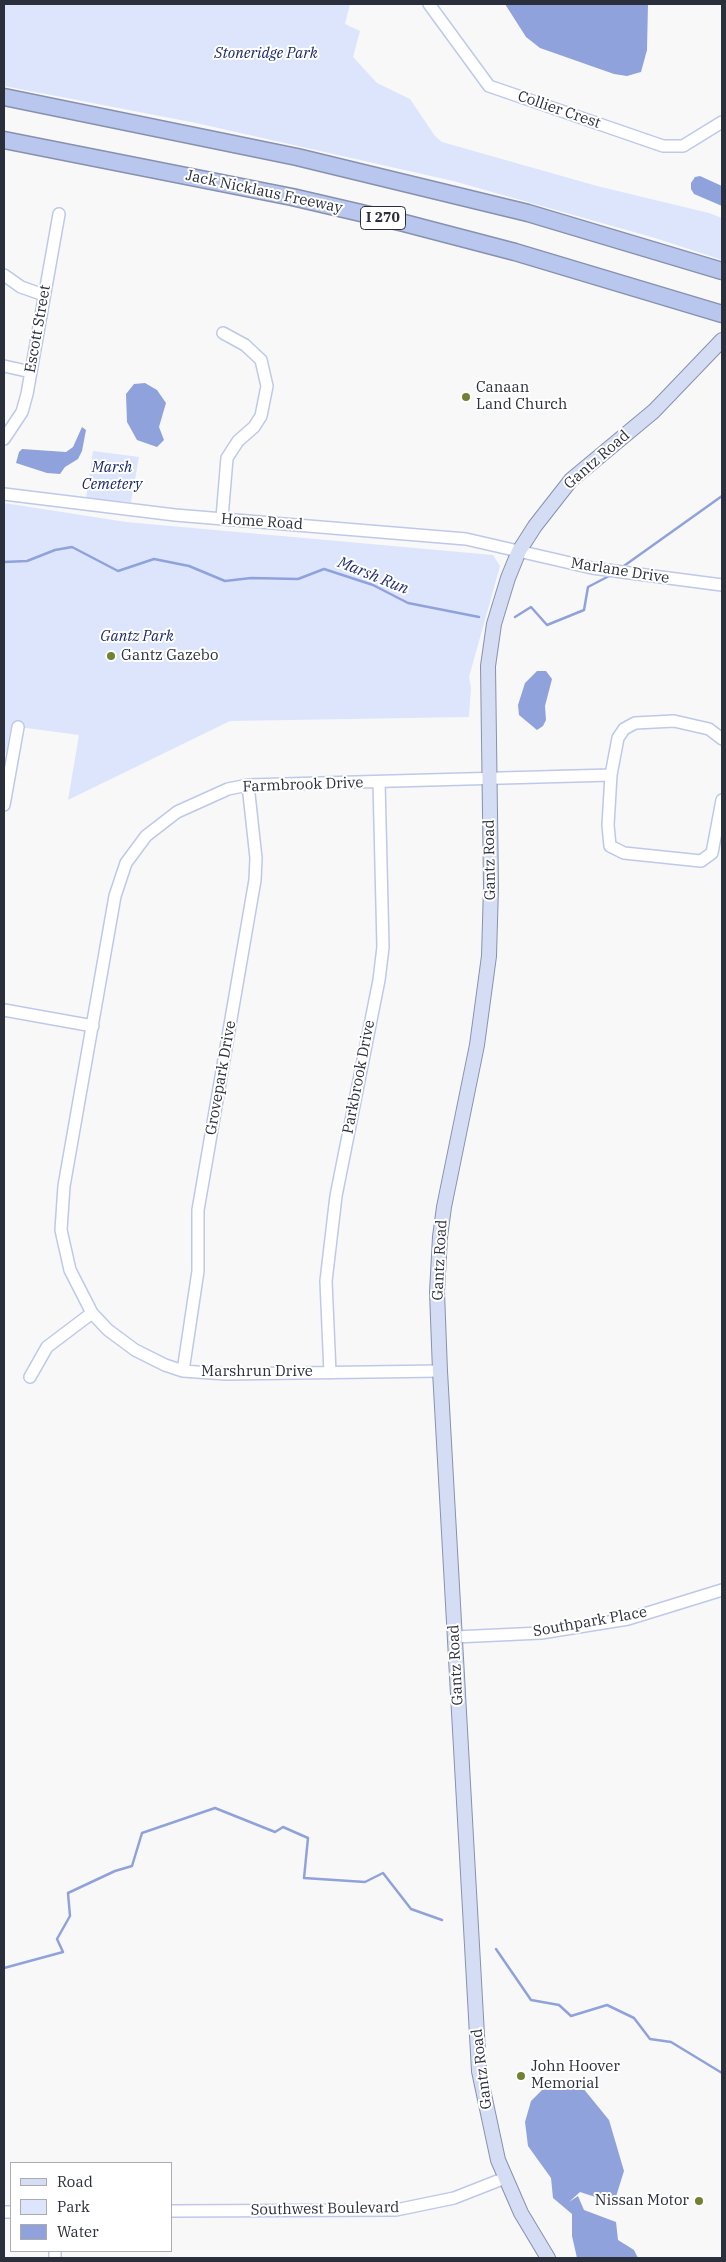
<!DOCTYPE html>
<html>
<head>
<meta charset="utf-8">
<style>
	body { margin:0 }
	#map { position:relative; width:726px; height:2262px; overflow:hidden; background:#f8f8f8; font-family:"IBM Plex Serif",serif }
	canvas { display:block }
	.frame { position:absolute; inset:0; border:5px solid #2b2f3c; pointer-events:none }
	.legend { position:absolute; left:10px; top:2162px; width:162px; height:90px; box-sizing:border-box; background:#fff; border:1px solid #aaacb1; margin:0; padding:6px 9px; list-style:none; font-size:15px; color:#2b2f3c }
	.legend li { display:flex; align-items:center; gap:10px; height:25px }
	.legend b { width:25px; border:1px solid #aaacb1 }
</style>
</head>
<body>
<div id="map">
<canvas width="726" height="2262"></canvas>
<div class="frame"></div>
<ul class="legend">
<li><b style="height:6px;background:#d5ddf4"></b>Road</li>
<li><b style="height:14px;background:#dde5fc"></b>Park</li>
<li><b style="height:14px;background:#90a2db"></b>Water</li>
</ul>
</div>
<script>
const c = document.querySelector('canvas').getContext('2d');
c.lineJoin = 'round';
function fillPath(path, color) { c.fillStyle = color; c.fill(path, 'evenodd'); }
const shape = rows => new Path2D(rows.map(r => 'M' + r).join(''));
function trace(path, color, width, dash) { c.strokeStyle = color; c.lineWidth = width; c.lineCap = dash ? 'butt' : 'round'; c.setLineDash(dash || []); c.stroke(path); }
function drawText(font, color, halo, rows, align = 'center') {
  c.font = font + ' "IBM Plex Serif",serif'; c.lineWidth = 4; c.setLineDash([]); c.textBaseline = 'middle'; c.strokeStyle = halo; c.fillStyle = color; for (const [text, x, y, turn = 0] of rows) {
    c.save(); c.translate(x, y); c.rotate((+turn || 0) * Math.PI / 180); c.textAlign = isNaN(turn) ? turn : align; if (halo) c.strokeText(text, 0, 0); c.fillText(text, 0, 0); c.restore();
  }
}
fillPath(shape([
	[4,4,350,4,345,24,360,31,353,57,377,83,410,99,435,136,442,142,597,186,709,213,722,218,722,260,655,238,453,181,196,123,4,86],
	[93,451,139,457,131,502,86,498],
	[4,503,126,522,493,555,500,566,469,677,471,688,469,717,230,721,68,800,79,735,11,726,6,753,4,752]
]), '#dde5fc');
fillPath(shape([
	[505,4,648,4,647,50,641,72,627,76,614,74,540,48,526,37],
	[700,176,722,186,722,206,694,194,691,189,691,183,695,177],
	[145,383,157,390,166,403,159,427,164,440,157,447,137,440,127,422,126,394,134,384],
	[82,427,86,430,82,451,78,459,65,467,60,474,47,473,16,463,19,452,22,449,66,452,73,447],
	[537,671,546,671,552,679,545,706,546,720,543,726,537,730,519,715,518,705,525,683],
	[578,2082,609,2120,624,2171,614,2203,580,2192,569,2202,578,2196,584,2210,616,2222,618,2240,634,2250,638,2258,577,2258,572,2236,572,2214,553,2198,551,2178,528,2146,525,2122,531,2101,542,2090]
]), '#90a2db');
trace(shape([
	[4,562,27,561,55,550,72,547,118,571,154,559,189,566,225,581,251,578,298,579,324,569,373,585,408,603,479,617],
	[621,568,722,496],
	[515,617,531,607,547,625,584,610,588,587,611,575],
	[496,1949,531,2000,559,2005,571,2016,607,2005,634,2018,650,2039,671,2042,722,2073],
	[4,1968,63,1952,57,1939,70,1916,68,1893,115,1871,132,1866,142,1833,215,1808,275,1832,283,1827,308,1838,304,1878,365,1882,383,1873,411,1909,442,1920]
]), '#90a2db', 2.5);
const minor = shape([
	[429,4,489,86,663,146,683,146,722,122],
	[4,275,21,287,44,295],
	[4,366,31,372],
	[4,439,22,412,27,394,59,214],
	[4,494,175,515,466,539,592,568,722,585],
	[222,518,227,458,238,441,254,427,261,416,267,386,261,360,245,345,223,333],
	[722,739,709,729,674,721,635,723,624,729,618,738,611,775,608,825,610,846,624,853,701,861,712,853,722,800],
	[4,805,18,727],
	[4,1010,93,1026],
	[183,1371,198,1271,198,1210,255,880,256,858,248,785],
	[440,1371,226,1374,183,1371,165,1365,135,1350,108,1330,92,1313,70,1270,61,1230,64,1186,115,896,126,863,146,836,177,812,228,789,248,785,611,775],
	[330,1373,326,1281,336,1196,379,980,383,947,379,782],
	[30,1377,47,1347,92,1313],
	[455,1637,541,1633,628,1619,722,1590],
	[171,2211,396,2210,454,2198,505,2178],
	[4,2212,11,2212],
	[55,2251,55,2258]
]);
const major = shape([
	[548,2258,521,2213,498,2160,479,2071,440,1371,437,1292,440,1237,444,1207,477,1045,489,956,491,887,488,666,494,624,508,578,519,551,535,526,571,480,654,411,722,340]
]);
const highway = shape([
	[4,97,297,157,528,213,722,271],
	[4,140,292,197,404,223,515,252,722,314]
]);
trace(minor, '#bec9ea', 14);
trace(major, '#8791af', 16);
trace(highway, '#8791af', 19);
trace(minor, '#fff', 11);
trace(major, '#d5ddf4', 14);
trace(highway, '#b9c6ed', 16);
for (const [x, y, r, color] of [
	[466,397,5,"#718333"],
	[111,656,5,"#718333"],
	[521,2076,5,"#718333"],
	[699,2201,5,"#718333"]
]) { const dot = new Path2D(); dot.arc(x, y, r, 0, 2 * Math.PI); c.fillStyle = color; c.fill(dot); trace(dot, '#fff', 2); }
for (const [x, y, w] of [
	[383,218,45]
]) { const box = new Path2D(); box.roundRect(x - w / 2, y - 11.5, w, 23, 4); c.fillStyle = '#fff'; c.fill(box); trace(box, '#2b2f3c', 1); }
drawText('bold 14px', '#2b2f3c', null, [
	["I 270",383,218]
]);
drawText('italic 15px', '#1b2769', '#fff', [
	["Stoneridge Park",266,54],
	["Marsh",112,468],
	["Cemetery",112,485],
	["Gantz Park",137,637]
]);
drawText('15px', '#2b2f3c', '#fff', [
	["Collier Crest",559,110,19],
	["Jack Nicklaus Freeway",264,192,12],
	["Escott Street",38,329,-80],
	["Gantz Road",597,460,-41],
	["Home Road",262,522,4],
	["Marlane Drive",620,571,9],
	["Farmbrook Drive",303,785,-2],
	["Gantz Road",490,860,-91],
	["Parkbrook Drive",359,1077,-79],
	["Grovepark Drive",221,1078,-80],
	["Gantz Road",440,1260,-87],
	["Marshrun Drive",257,1372],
	["Southpark Place",590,1622,-10],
	["Gantz Road",456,1665,-93],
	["Gantz Road",482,2069,-97],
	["Southwest Boulevard",325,2209,-1]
]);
drawText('15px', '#2b2f3c', '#fff', [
	["Canaan",476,388],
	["Land Church",476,405],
	["Gantz Gazebo",121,656],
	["John Hoover",531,2067],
	["Memorial",531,2084],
	["Nissan Motor",689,2201,"right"]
], 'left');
drawText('italic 16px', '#222e71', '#fff', [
	["Marsh Run",373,576,22]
]);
</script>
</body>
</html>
